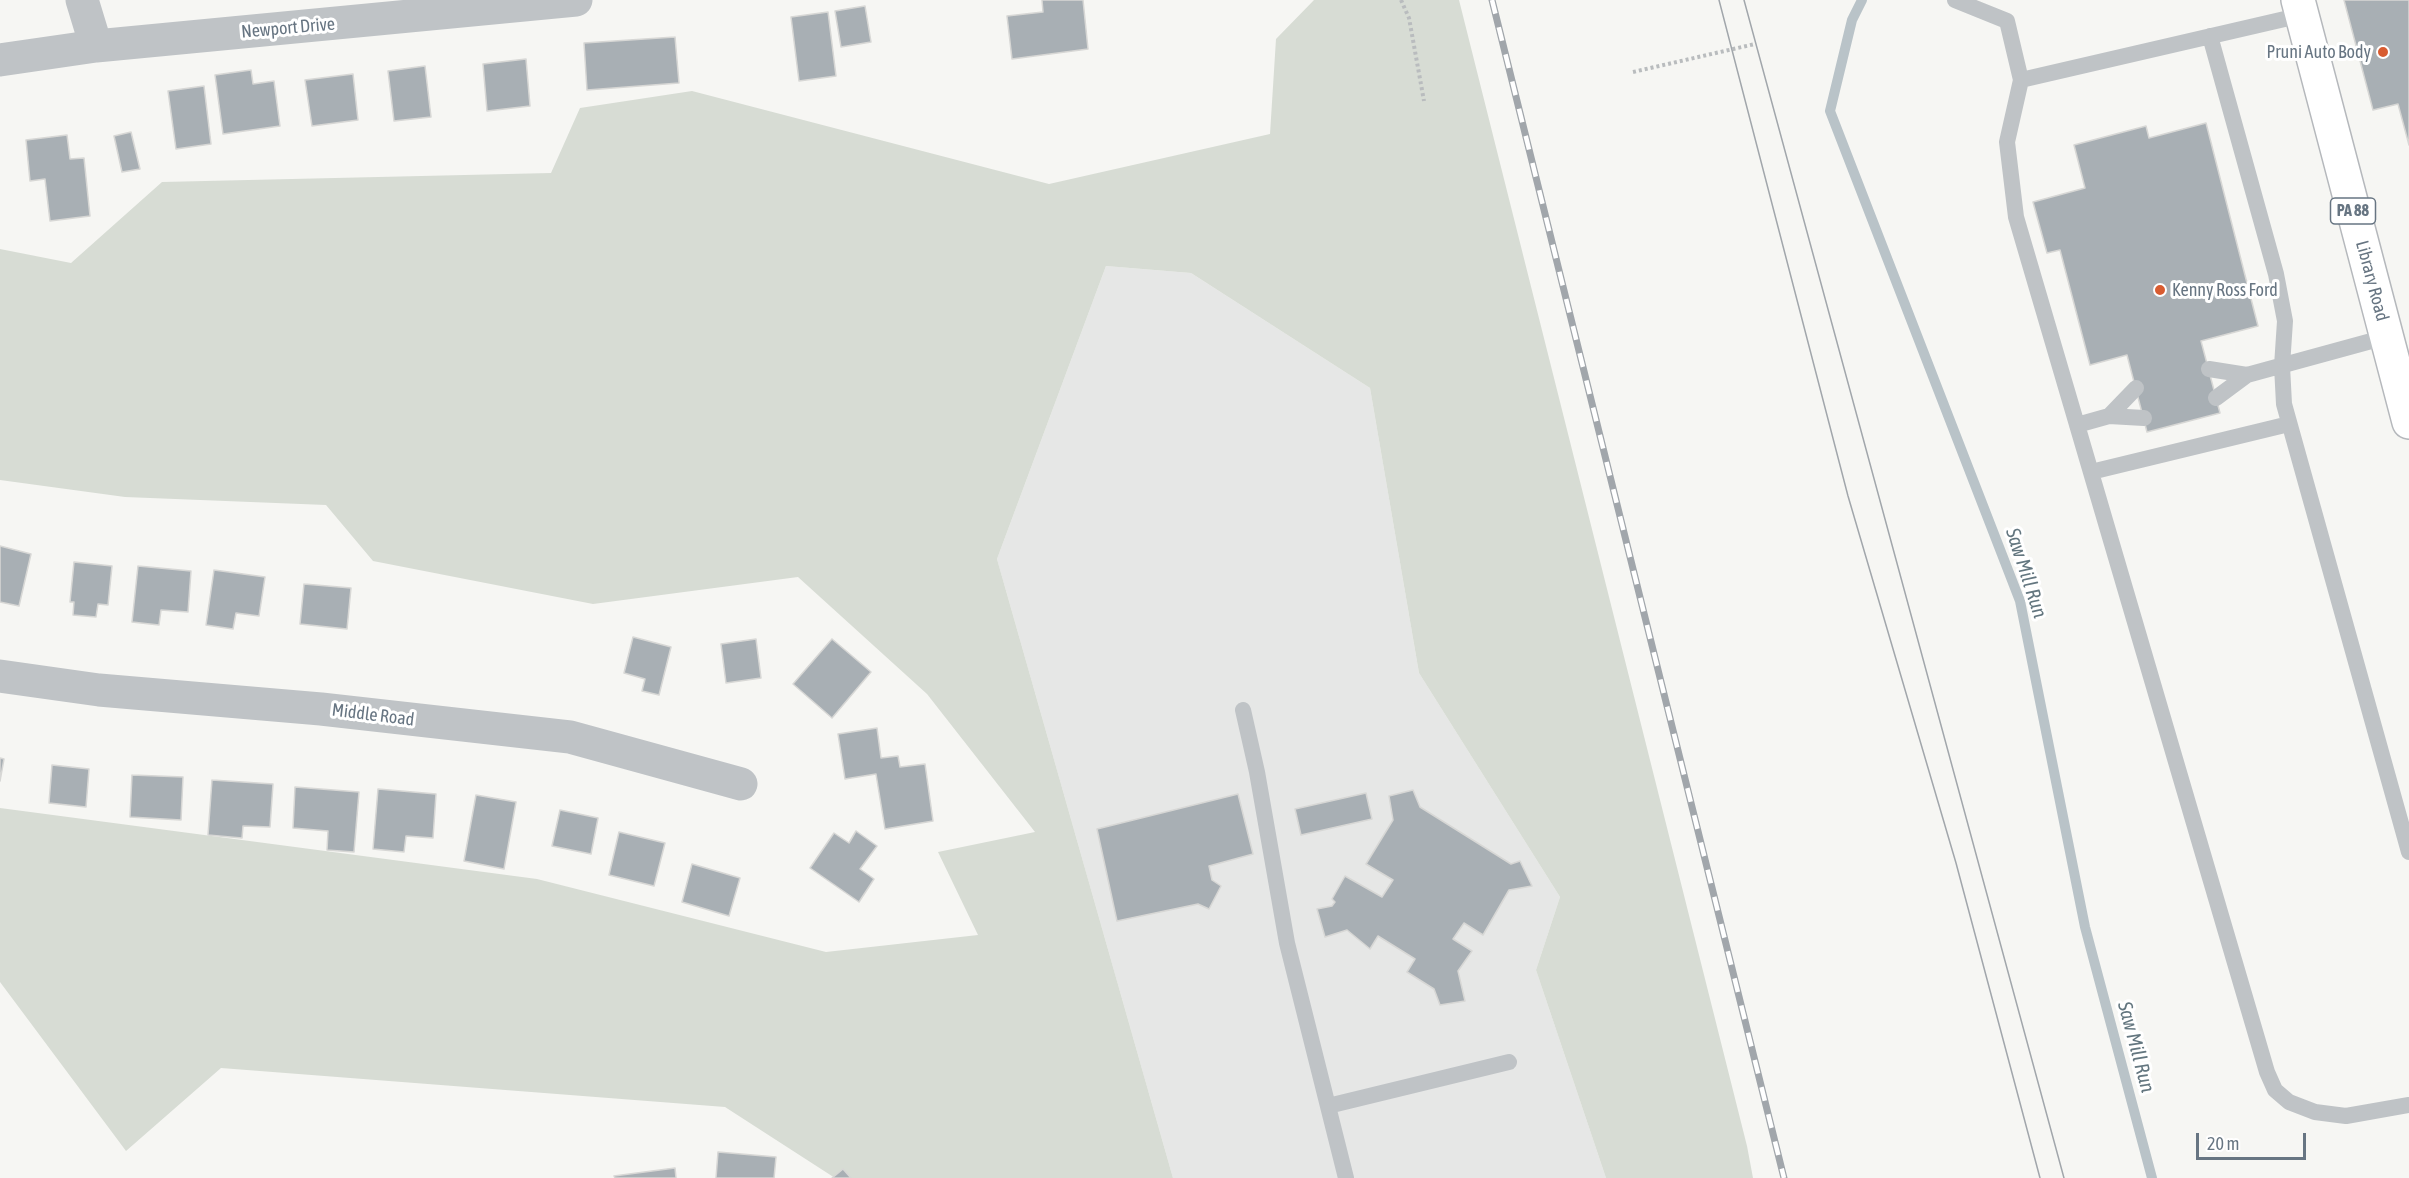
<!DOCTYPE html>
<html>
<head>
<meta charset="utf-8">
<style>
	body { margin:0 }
	#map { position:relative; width:2409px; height:1178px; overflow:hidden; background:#f6f6f3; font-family:"Asap Condensed",sans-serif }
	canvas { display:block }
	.scale { position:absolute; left:2196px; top:1133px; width:110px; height:27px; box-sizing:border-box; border:3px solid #677582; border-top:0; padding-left:8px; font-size:18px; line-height:21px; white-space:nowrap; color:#677582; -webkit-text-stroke:4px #fff; paint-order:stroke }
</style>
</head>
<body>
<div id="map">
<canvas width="2409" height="1178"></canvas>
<div class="scale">20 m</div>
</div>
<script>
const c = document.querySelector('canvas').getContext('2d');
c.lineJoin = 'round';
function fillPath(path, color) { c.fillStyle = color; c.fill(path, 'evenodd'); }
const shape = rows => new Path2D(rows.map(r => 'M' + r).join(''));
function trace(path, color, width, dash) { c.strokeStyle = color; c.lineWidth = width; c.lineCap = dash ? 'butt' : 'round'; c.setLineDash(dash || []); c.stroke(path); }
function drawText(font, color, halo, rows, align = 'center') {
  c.font = font + ' "Asap Condensed",sans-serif'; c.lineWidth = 6; c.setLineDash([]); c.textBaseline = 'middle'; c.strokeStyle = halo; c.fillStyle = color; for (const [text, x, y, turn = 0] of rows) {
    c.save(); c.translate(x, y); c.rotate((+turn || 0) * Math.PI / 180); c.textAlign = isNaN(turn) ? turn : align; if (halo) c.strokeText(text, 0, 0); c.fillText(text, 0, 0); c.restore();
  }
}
fillPath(shape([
	[1106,266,1191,273,1370,388,1419,673,1560,897,1536,970,1606,1178,1173,1178,997,559]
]), '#e6e7e6');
fillPath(shape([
	[1314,0,1459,0,1747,1146,1753,1178,1606,1178,1536,970,1560,897,1419,673,1370,388,1191,273,1106,266,997,559,1173,1178,835,1178,725,1107,221,1068,126,1151,0,982,0,808,537,879,826,952,978,935,938,852,1035,832,927,694,798,577,593,604,373,561,326,505,125,497,0,480,0,249,71,263,162,182,551,173,580,108,692,91,1049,184,1270,134,1276,39]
]), '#d7dcd4');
trace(shape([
	[1862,0,1852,20,1830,111,2020,601,2085,927,2152,1178]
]), '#b9c3c8', 10);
const building = shape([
	[1042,0,1083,0,1088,49,1012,59,1007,16,1043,12,1042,0],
	[2344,0,2409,0,2409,145,2398,104,2373,110,2344,0],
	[865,6,871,42,841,47,835,11,865,6],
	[828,12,836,76,799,81,791,17,828,12],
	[675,37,679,83,587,90,584,43,675,37],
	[526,59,530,106,487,111,483,64,526,59],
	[425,66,431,117,394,121,388,71,425,66],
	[251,70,253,84,274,81,280,126,223,134,215,75,251,70],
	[353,74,358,120,312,126,305,80,353,74],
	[204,86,211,144,176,149,168,91,204,86],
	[2206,123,2258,326,2201,341,2220,413,2147,432,2127,355,2090,365,2060,250,2047,253,2033,202,2085,188,2074,145,2146,126,2149,138,2206,123],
	[131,132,140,169,122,172,114,136,131,132],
	[67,135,70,159,84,158,90,216,50,221,45,179,30,181,26,140,67,135],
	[0,546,31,554,19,606,0,602,0,546],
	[74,562,112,566,108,605,98,604,96,617,73,615,74,602,70,602,74,562],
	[138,566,191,571,188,612,161,610,159,625,132,622,138,566],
	[214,570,265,577,259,616,236,613,233,629,206,625,214,570],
	[304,584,351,588,347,629,300,624,304,584],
	[633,637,671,647,659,695,642,691,645,679,624,673,633,637],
	[756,639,761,678,726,683,721,644,756,639],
	[832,639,871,672,832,718,793,684,832,639],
	[877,728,881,758,898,756,900,767,925,764,933,821,885,829,876,774,845,779,838,734,877,728],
	[0,758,4,759,0,781,0,758],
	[52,765,89,769,86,807,49,803,52,765],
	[132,775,183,777,181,820,130,817,132,775],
	[212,780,273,784,270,827,243,826,242,838,208,835,212,780],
	[295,787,359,792,354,852,327,850,328,831,293,828,295,787],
	[378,789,436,794,433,838,406,836,404,852,373,849,378,789],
	[1413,790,1420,807,1511,864,1520,861,1532,886,1509,890,1483,935,1464,923,1453,939,1472,951,1458,971,1465,1001,1440,1005,1434,989,1407,972,1415,959,1378,936,1370,949,1347,930,1325,937,1317,909,1332,906,1335,902,1332,899,1345,876,1382,897,1393,880,1366,864,1393,820,1389,796,1413,790],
	[1366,793,1372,819,1301,835,1295,809,1366,793],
	[1238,794,1253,854,1209,866,1212,880,1221,886,1209,909,1198,904,1117,921,1097,829,1238,794],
	[476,795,516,802,504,869,464,861,476,795],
	[560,810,598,818,591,854,552,846,560,810],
	[856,831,877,846,860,869,874,879,859,902,810,868,834,833,849,843,856,831],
	[619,832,665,843,654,886,609,875,619,832],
	[692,864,740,878,729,916,682,902,692,864],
	[718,1152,776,1157,774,1178,716,1178,718,1152],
	[675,1168,676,1178,615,1178,614,1176,675,1168],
	[843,1169,851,1178,832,1178,843,1169]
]);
fillPath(building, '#a8afb4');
trace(building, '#d7d7d5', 1.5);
const primary = shape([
	[2298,0,2409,422]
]);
trace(primary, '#b5b8bc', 36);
trace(shape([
	[1401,0,1409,18,1424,101],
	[1633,72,1755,44]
]), '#b9bcbe', 4, [3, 3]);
trace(shape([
	[1955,0,2007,21,2021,80,2302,15],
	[2210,36,2276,274,2285,321,2282,366,2284,404,2409,852],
	[2021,80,2007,142,2016,217,2267,1072,2275,1090,2289,1102,2315,1112,2346,1116,2409,1105],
	[2209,369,2247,375,2216,398],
	[2247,375,2386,337],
	[2136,388,2109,416,2144,418],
	[2077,425,2109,416],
	[2091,472,2289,424],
	[1243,710,1257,772,1287,943,1346,1178],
	[1328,1106,1509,1062]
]), '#bfc3c6', 16);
trace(shape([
	[82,0,96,46],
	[0,60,96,46,576,0],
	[0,676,99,690,321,709,570,737,741,784]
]), '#bfc3c6', 33);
trace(primary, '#fff', 33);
trace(shape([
	[1719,0,1848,496,1956,863,2040,1178],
	[1744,0,2064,1178]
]), '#a1a6ab', 1.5);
const rail = shape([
	[1492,0,1784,1178]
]);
trace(rail, '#a1a6ab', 7);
trace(rail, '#fff', 4.5, [14]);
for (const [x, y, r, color] of [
	[2383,52,6,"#d85c31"],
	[2160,290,6,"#d85c31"]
]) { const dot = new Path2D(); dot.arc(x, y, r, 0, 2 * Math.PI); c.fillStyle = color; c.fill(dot); trace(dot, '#fff', 2); }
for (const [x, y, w] of [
	[2353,211,45]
]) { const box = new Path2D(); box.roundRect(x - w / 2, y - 13, w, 26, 4.5); c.fillStyle = '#fff'; c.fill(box); trace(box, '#677582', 1.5); }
drawText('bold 16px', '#677582', null, [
	["PA 88",2353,211]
]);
drawText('18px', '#677582', '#fff', [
	["Newport Drive",288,28,-5],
	["Library Road",2372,281,75],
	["Middle Road",373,715,7]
]);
drawText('18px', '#677582', '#fff', [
	["Pruni Auto Body",2371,52],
	["Kenny Ross Ford",2172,290,"left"]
], 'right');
drawText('italic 20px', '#63767f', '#fff', [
	["Saw Mill Run",2026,573,72],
	["Saw Mill Run",2136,1047,75]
]);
</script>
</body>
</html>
